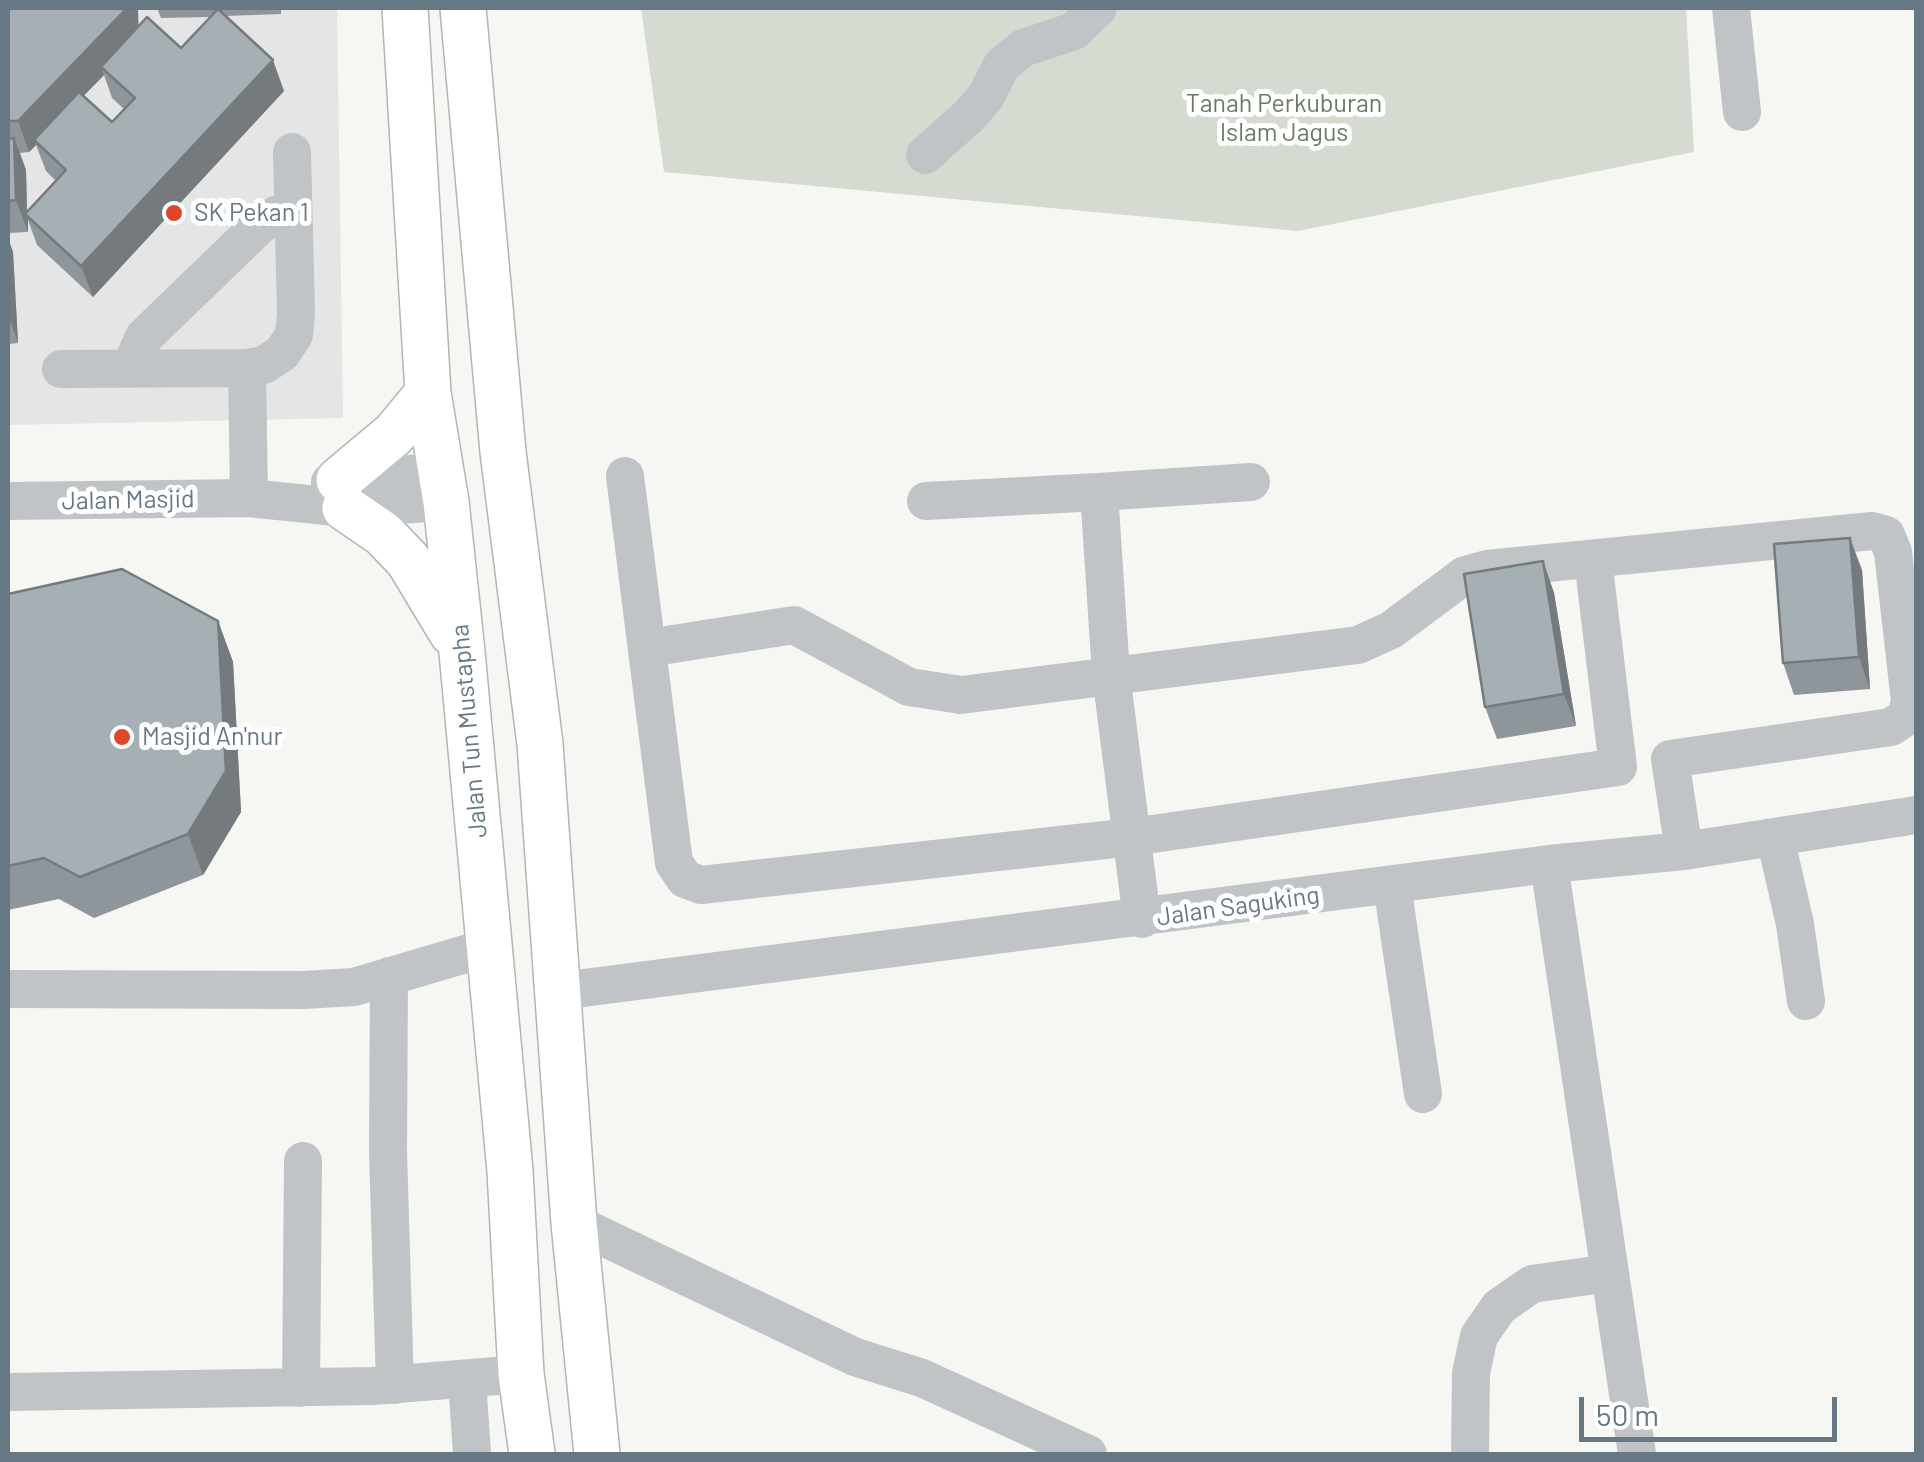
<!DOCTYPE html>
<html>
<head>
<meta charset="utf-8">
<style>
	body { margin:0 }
	#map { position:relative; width:1924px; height:1462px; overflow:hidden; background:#f6f6f3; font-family:Barlow,sans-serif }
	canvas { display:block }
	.frame { position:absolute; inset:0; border:10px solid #667883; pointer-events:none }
	.scale { position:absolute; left:1579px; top:1397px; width:258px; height:45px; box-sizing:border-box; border:5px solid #667883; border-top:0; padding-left:12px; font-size:30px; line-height:35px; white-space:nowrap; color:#667883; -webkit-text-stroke:8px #fff; paint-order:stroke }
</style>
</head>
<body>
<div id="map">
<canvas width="1924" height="1462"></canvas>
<div class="frame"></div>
<div class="scale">50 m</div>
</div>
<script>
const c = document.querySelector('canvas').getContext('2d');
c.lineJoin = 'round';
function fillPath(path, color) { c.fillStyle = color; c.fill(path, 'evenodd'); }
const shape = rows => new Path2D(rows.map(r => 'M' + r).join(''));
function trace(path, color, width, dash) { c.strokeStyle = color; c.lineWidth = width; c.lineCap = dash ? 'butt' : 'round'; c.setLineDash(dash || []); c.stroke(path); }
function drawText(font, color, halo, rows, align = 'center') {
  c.font = font + ' Barlow,sans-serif'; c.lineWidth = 10; c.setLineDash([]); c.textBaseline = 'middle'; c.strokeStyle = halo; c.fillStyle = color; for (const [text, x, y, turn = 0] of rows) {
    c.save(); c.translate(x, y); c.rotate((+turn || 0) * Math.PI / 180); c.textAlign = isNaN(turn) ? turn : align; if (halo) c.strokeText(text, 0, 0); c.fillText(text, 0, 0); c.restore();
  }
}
fillPath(shape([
	[8,8,337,8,343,418,8,425]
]), '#e4e5e4');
fillPath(shape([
	[641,8,1686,8,1694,152,1298,231,664,172]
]), '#d6dbd2');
const major = shape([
	[405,8,428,393,446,502,462,652,510,1171,521,1374,532,1454],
	[463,8,503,452,540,744,574,1223,597,1454],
	[339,480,394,434,428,393],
	[345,508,383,534,408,560,452,633]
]);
trace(major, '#b1b6ba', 48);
trace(shape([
	[1731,8,1742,112],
	[925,155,970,115,986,96,1002,65,1023,48,1074,31,1098,8],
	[130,368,144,337,260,225,276,215,293,211],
	[247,368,249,498],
	[61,369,247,368,264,365,282,353,294,335,296,313,292,152],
	[625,476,674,863,685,879,701,885,1132,837,1618,767,1593,560],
	[330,482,441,471],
	[8,501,249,498,345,508,446,502],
	[926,501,1099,492],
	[648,648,794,625,909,687,961,695,1358,645,1391,630,1465,575,1487,569,1872,531,1886,535,1893,552,1910,701,1906,717,1891,727,1670,759,1684,851],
	[1775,837,1795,924,1806,1001],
	[1549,864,1637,1454],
	[1392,885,1423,1094],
	[1142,919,1111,674,1099,492,1251,482],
	[389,976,388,1151,395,1385],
	[8,989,304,990,354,987,489,947],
	[560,991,1549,864,1684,851,1916,815],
	[574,1223,855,1357,922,1378,1088,1454],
	[467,1379,472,1454],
	[301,1388,303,1161],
	[8,1392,373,1386,521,1374],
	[1470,1454,1471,1373,1479,1336,1499,1307,1532,1284,1609,1273]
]), '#c0c4c7', 38);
trace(major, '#fff', 45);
fillPath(shape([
	[8,8,138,8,138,26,181,48,210,17,161,18,157,8,281,8,281,14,226,16,284,91,93,297,37,245,28,220,28,232,8,233],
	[104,75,112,98,124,109,112,122,83,96],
	[36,145,46,171,56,181,27,211,26,170,20,153,29,152],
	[8,238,13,252,18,343,8,344],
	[1543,561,1554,593,1576,726,1497,739,1485,707],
	[1862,570,1870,689,1794,695,1783,663],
	[8,594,218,621,233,662,241,812,203,875,94,918,59,899,8,910]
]), '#8f969b');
fillPath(shape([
	[127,8,138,8,139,39,101,67,104,75,38,143,34,140,36,145,29,152,18,121],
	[273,60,284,91,93,297,81,266],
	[14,138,26,170,27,216,25,214,28,220,28,232,16,200],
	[8,238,13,252,18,343,8,314],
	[1850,538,1862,570,1870,689,1859,657],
	[1543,561,1554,593,1576,726,1564,694],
	[218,621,233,662,241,812,203,875,188,834]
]), '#747a7e');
const building = shape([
	[8,8,127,8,18,121,8,121,8,8],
	[218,9,273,60,81,266,25,214,66,170,34,140,79,92,112,122,135,98,101,67,147,17,181,48,218,9],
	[14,138,16,200,8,201,8,139,14,138],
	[1850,538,1859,657,1783,663,1774,544,1850,538],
	[1543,561,1564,694,1485,707,1464,574,1543,561],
	[122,569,218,621,226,771,188,834,80,877,44,858,8,866,8,594,122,569]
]);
fillPath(building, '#a6afb4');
trace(building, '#747a7e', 2.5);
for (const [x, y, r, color] of [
	[174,213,10,"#de472b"],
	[122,737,10,"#de472b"]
]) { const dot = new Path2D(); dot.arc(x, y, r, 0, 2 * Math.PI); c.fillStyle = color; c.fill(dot); trace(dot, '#fff', 4); }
drawText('25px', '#6b7a65', '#fff', [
	["Tanah Perkuburan",1284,104],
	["Islam Jagus",1284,133]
]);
drawText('25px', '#667883', '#fff', [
	["SK Pekan 1",194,213],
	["Masjid An'nur",142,737]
], 'left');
drawText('25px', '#667883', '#fff', [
	["Jalan Masjid",128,500,-1],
	["Jalan Tun Mustapha",469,731,-95],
	["Jalan Saguking",1238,906,-8]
]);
</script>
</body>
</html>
